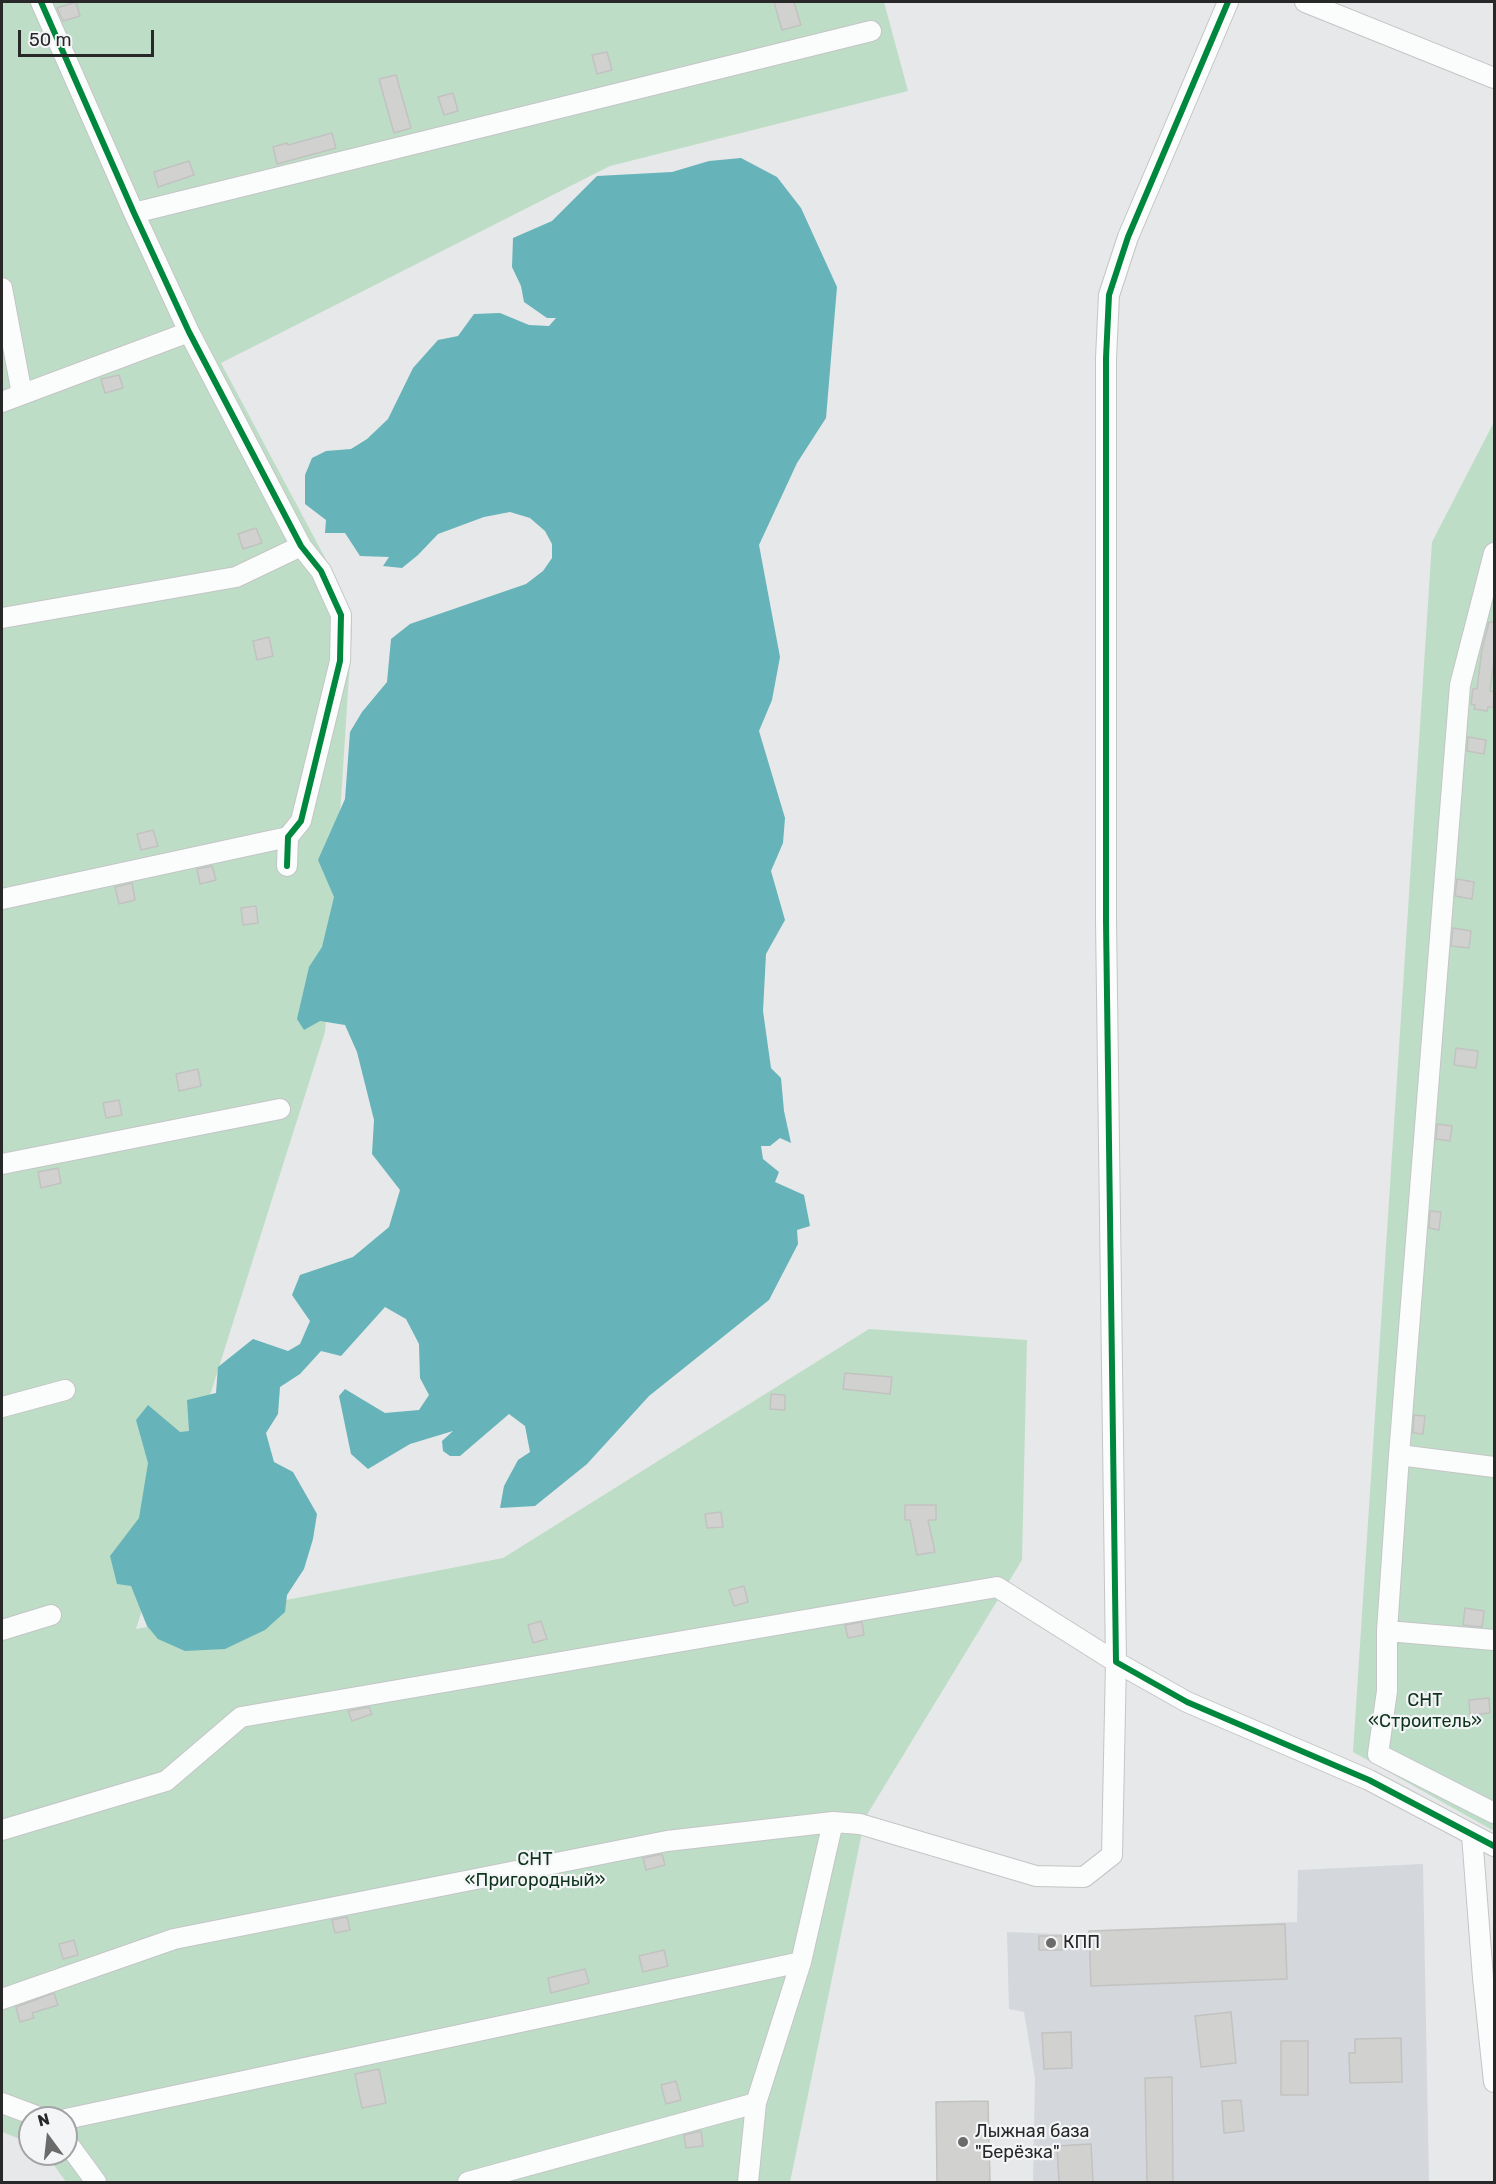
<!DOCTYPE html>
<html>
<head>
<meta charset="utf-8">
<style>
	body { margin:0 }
	#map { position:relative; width:1496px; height:2184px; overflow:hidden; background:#e7e8e9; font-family:Rubik,sans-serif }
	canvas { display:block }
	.frame { position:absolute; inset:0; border:3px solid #282829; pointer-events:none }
	.north { position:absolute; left:18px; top:2106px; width:60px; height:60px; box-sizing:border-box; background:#f4f5f7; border:2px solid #a2a3a5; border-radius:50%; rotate:345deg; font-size:16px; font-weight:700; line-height:24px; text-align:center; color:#282829 }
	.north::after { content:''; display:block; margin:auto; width:21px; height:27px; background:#6b6b6c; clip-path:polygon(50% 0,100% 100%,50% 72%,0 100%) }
	.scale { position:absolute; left:18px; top:30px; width:136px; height:27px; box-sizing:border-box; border:3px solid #282829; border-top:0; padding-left:8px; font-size:18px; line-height:21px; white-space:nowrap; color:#282829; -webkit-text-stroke:4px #f4f5f7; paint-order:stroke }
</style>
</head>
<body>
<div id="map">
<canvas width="1496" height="2184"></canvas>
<div class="frame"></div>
<div class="north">N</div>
<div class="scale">50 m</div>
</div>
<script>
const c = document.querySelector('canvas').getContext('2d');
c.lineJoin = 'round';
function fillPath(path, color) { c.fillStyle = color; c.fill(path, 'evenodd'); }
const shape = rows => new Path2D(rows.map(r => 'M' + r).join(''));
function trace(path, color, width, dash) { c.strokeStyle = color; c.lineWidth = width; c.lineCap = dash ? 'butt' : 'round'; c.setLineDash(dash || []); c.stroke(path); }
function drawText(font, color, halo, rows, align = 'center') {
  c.font = font + ' Rubik,sans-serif'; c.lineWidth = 4.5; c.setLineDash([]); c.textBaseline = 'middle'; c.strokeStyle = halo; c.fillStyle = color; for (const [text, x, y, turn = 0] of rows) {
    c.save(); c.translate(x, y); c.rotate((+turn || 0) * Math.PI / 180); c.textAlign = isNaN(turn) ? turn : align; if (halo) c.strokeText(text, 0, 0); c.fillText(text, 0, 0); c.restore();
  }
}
fillPath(shape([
	[1423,1864,1429,2182,1033,2182,1035,2078,1024,2012,1009,2009,1007,1932,1086,1935,1089,1931,1297,1922,1298,1870]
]), '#d4d7dc');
fillPath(shape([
	[2,2,884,2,908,91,610,166,221,363,331,569,352,628,342,784,325,1032,136,1629,503,1558,869,1329,1027,1340,1022,1560,865,1818,790,2182,66,2182,46,2154,66,2154,66,2118,30,2118,30,2143,2,2132],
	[1494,422,1494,1831,1353,1752,1432,542]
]), '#beddc7');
fillPath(shape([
	[741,158,777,177,801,208,837,287,826,418,797,463,759,545,780,657,772,700,759,731,785,818,783,843,771,871,785,920,766,954,763,1011,771,1068,781,1078,784,1111,791,1143,780,1138,770,1146,761,1146,763,1159,779,1172,775,1182,804,1195,810,1226,797,1230,798,1244,769,1300,649,1396,587,1464,535,1506,500,1508,504,1486,518,1460,530,1452,525,1426,509,1414,460,1456,450,1456,443,1451,442,1441,453,1431,410,1444,368,1469,351,1454,339,1396,345,1389,385,1413,419,1410,429,1395,420,1378,419,1344,406,1319,385,1307,341,1356,321,1351,300,1374,280,1387,278,1414,266,1433,274,1462,293,1472,317,1514,313,1539,304,1569,287,1595,285,1612,265,1630,225,1649,185,1651,158,1639,147,1626,131,1586,117,1584,110,1556,139,1518,148,1463,136,1420,148,1405,180,1432,189,1431,187,1400,216,1393,218,1367,253,1339,288,1351,300,1344,310,1321,292,1295,300,1275,353,1257,389,1227,400,1190,372,1154,374,1120,357,1052,345,1025,320,1021,304,1030,297,1019,309,967,322,947,334,897,318,860,345,799,350,732,362,712,387,682,391,639,410,624,526,584,543,571,552,558,552,544,545,531,530,518,510,512,484,517,438,534,418,555,402,568,383,566,389,557,360,556,345,533,325,533,326,520,305,504,305,475,312,458,326,451,351,449,367,439,388,419,413,368,438,340,458,336,474,314,500,313,529,325,549,326,556,318,547,318,524,302,521,286,512,267,513,238,552,221,597,176,672,172,709,161]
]), '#66b3b9');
const building = shape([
	[76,2,80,16,63,21,57,8,76,2],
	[774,2,794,2,801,25,782,30,774,2],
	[607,52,612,70,597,74,592,55,607,52],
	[396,75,411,128,394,133,379,79,396,75],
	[453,93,458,111,444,115,438,97,453,93],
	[332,133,336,148,277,164,273,147,287,143,288,145,332,133],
	[189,161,194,175,158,187,154,172,189,161],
	[119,375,123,388,105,393,101,379,119,375],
	[256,528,262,543,243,549,238,534,256,528],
	[1489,622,1494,622,1494,659,1490,691,1494,692,1494,696,1493,707,1488,707,1487,711,1474,709,1475,705,1471,704,1473,689,1477,689,1482,649,1489,622],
	[269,637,273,656,257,660,253,641,269,637],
	[1468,737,1486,740,1484,754,1467,751,1468,737],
	[153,830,158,846,141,850,137,834,153,830],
	[212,866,216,880,200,884,197,869,212,866],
	[1457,879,1474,882,1472,899,1455,896,1457,879],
	[132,883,135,900,119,904,115,887,132,883],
	[256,906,258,923,243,925,241,908,256,906],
	[1453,928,1471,931,1469,948,1451,946,1453,928],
	[1456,1048,1478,1051,1476,1068,1454,1065,1456,1048],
	[198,1069,201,1086,179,1091,176,1074,198,1069],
	[119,1100,122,1115,106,1118,103,1103,119,1100],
	[1437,1124,1452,1126,1450,1141,1436,1139,1437,1124],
	[58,1168,61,1183,41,1188,38,1172,58,1168],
	[1430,1211,1441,1212,1439,1230,1429,1228,1430,1211],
	[845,1373,892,1377,890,1394,843,1389,845,1373],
	[771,1394,785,1395,785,1410,770,1409,771,1394],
	[1414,1415,1425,1416,1423,1434,1413,1433,1414,1415],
	[905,1505,936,1505,936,1520,928,1520,935,1552,917,1555,910,1520,905,1520,905,1505],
	[721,1512,723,1527,707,1528,705,1514,721,1512],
	[744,1586,748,1602,734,1606,729,1590,744,1586],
	[1465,1608,1484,1611,1482,1627,1463,1625,1465,1608],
	[541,1621,547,1639,533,1643,528,1625,541,1621],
	[862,1622,864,1635,848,1638,845,1625,862,1622],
	[1489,1698,1490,1713,1470,1715,1469,1700,1489,1698],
	[369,1707,372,1714,352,1721,348,1711,369,1707],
	[662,1854,665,1865,646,1870,643,1858,662,1854],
	[347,1917,350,1930,335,1933,332,1920,347,1917],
	[1285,1924,1287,1979,1091,1986,1089,1931,1285,1924],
	[1039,1936,1062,1936,1062,1950,1039,1950,1039,1936],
	[74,1940,78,1955,63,1959,59,1944,74,1940],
	[664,1950,668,1966,643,1972,639,1956,664,1950],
	[585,1969,589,1983,551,1993,548,1978,585,1969],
	[54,1993,58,2005,32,2013,34,2018,20,2022,16,2007,54,1993],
	[1231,2012,1236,2063,1201,2067,1195,2016,1231,2012],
	[1071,2032,1072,2068,1044,2069,1042,2033,1071,2032],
	[1401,2038,1402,2082,1350,2083,1349,2053,1355,2053,1355,2039,1401,2038],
	[1281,2041,1308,2041,1308,2095,1281,2095,1281,2041],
	[379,2069,386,2103,362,2108,355,2074,379,2069],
	[1172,2077,1173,2182,1147,2182,1145,2078,1172,2077],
	[676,2081,681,2100,666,2104,661,2085,676,2081],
	[1241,2100,1244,2131,1224,2133,1222,2101,1241,2100],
	[988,2101,990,2182,937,2182,936,2102,988,2101],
	[701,2131,703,2146,686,2148,684,2135,701,2131],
	[1091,2144,1093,2182,1059,2182,1057,2146,1091,2144]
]);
fillPath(building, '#d1d1d0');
trace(building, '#c2c2c1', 1.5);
const minor = shape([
	[41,2,134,213,189,332,301,546,321,571,341,615,340,661,301,821,288,837,287,866],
	[1228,2,1128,237,1109,295,1106,358,1106,921,1116,1662,1187,1702,1369,1780,1494,1846],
	[1305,2,1494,78],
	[134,213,871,31],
	[2,288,22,394],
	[2,402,189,332],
	[1494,553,1460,685,1399,1455,1387,1631,1387,1691,1378,1754,1494,1813],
	[2,618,236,577,301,546],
	[2,899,288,837],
	[2,1164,280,1109],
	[2,1407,65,1390],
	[1399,1455,1494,1467],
	[2,1630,51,1615],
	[1387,1631,1494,1640],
	[2,1830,166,1781,241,1717,997,1587,1116,1662,1112,1855,1084,1877,1036,1876,860,1824,833,1822,667,1841,174,1939,2,1999],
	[1472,1835,1483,1978,1494,2082],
	[2,2103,42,2118],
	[66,2119,801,1962],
	[66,2141,96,2182],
	[468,2182,756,2103],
	[748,2182,756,2103,801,1962,833,1822]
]);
trace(minor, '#c4c5c6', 22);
trace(minor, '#fbfcfc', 20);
trace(shape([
	[41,2,134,213,189,332,301,546,321,571,341,615,340,661,301,821,288,837,287,866],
	[1228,2,1128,237,1109,295,1106,358,1106,921,1116,1662,1187,1702,1369,1780,1494,1846]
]), '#00873e', 6);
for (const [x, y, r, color] of [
	[1051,1943,6,"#6b6b6c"],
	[963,2142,6,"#6b6b6c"]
]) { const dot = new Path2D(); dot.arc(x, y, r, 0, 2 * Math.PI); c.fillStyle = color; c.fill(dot); trace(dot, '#f4f5f7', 2); }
drawText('18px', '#0f341d', '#f4f5f7', [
	["СНТ",1425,1701],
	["«Строитель»",1425,1722],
	["СНТ",535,1860],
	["«Пригородный»",535,1881]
]);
drawText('18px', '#282829', '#f4f5f7', [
	["КПП",1063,1943],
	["Лыжная база",975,2132],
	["\"Берёзка\"",975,2153]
], 'left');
</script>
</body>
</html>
